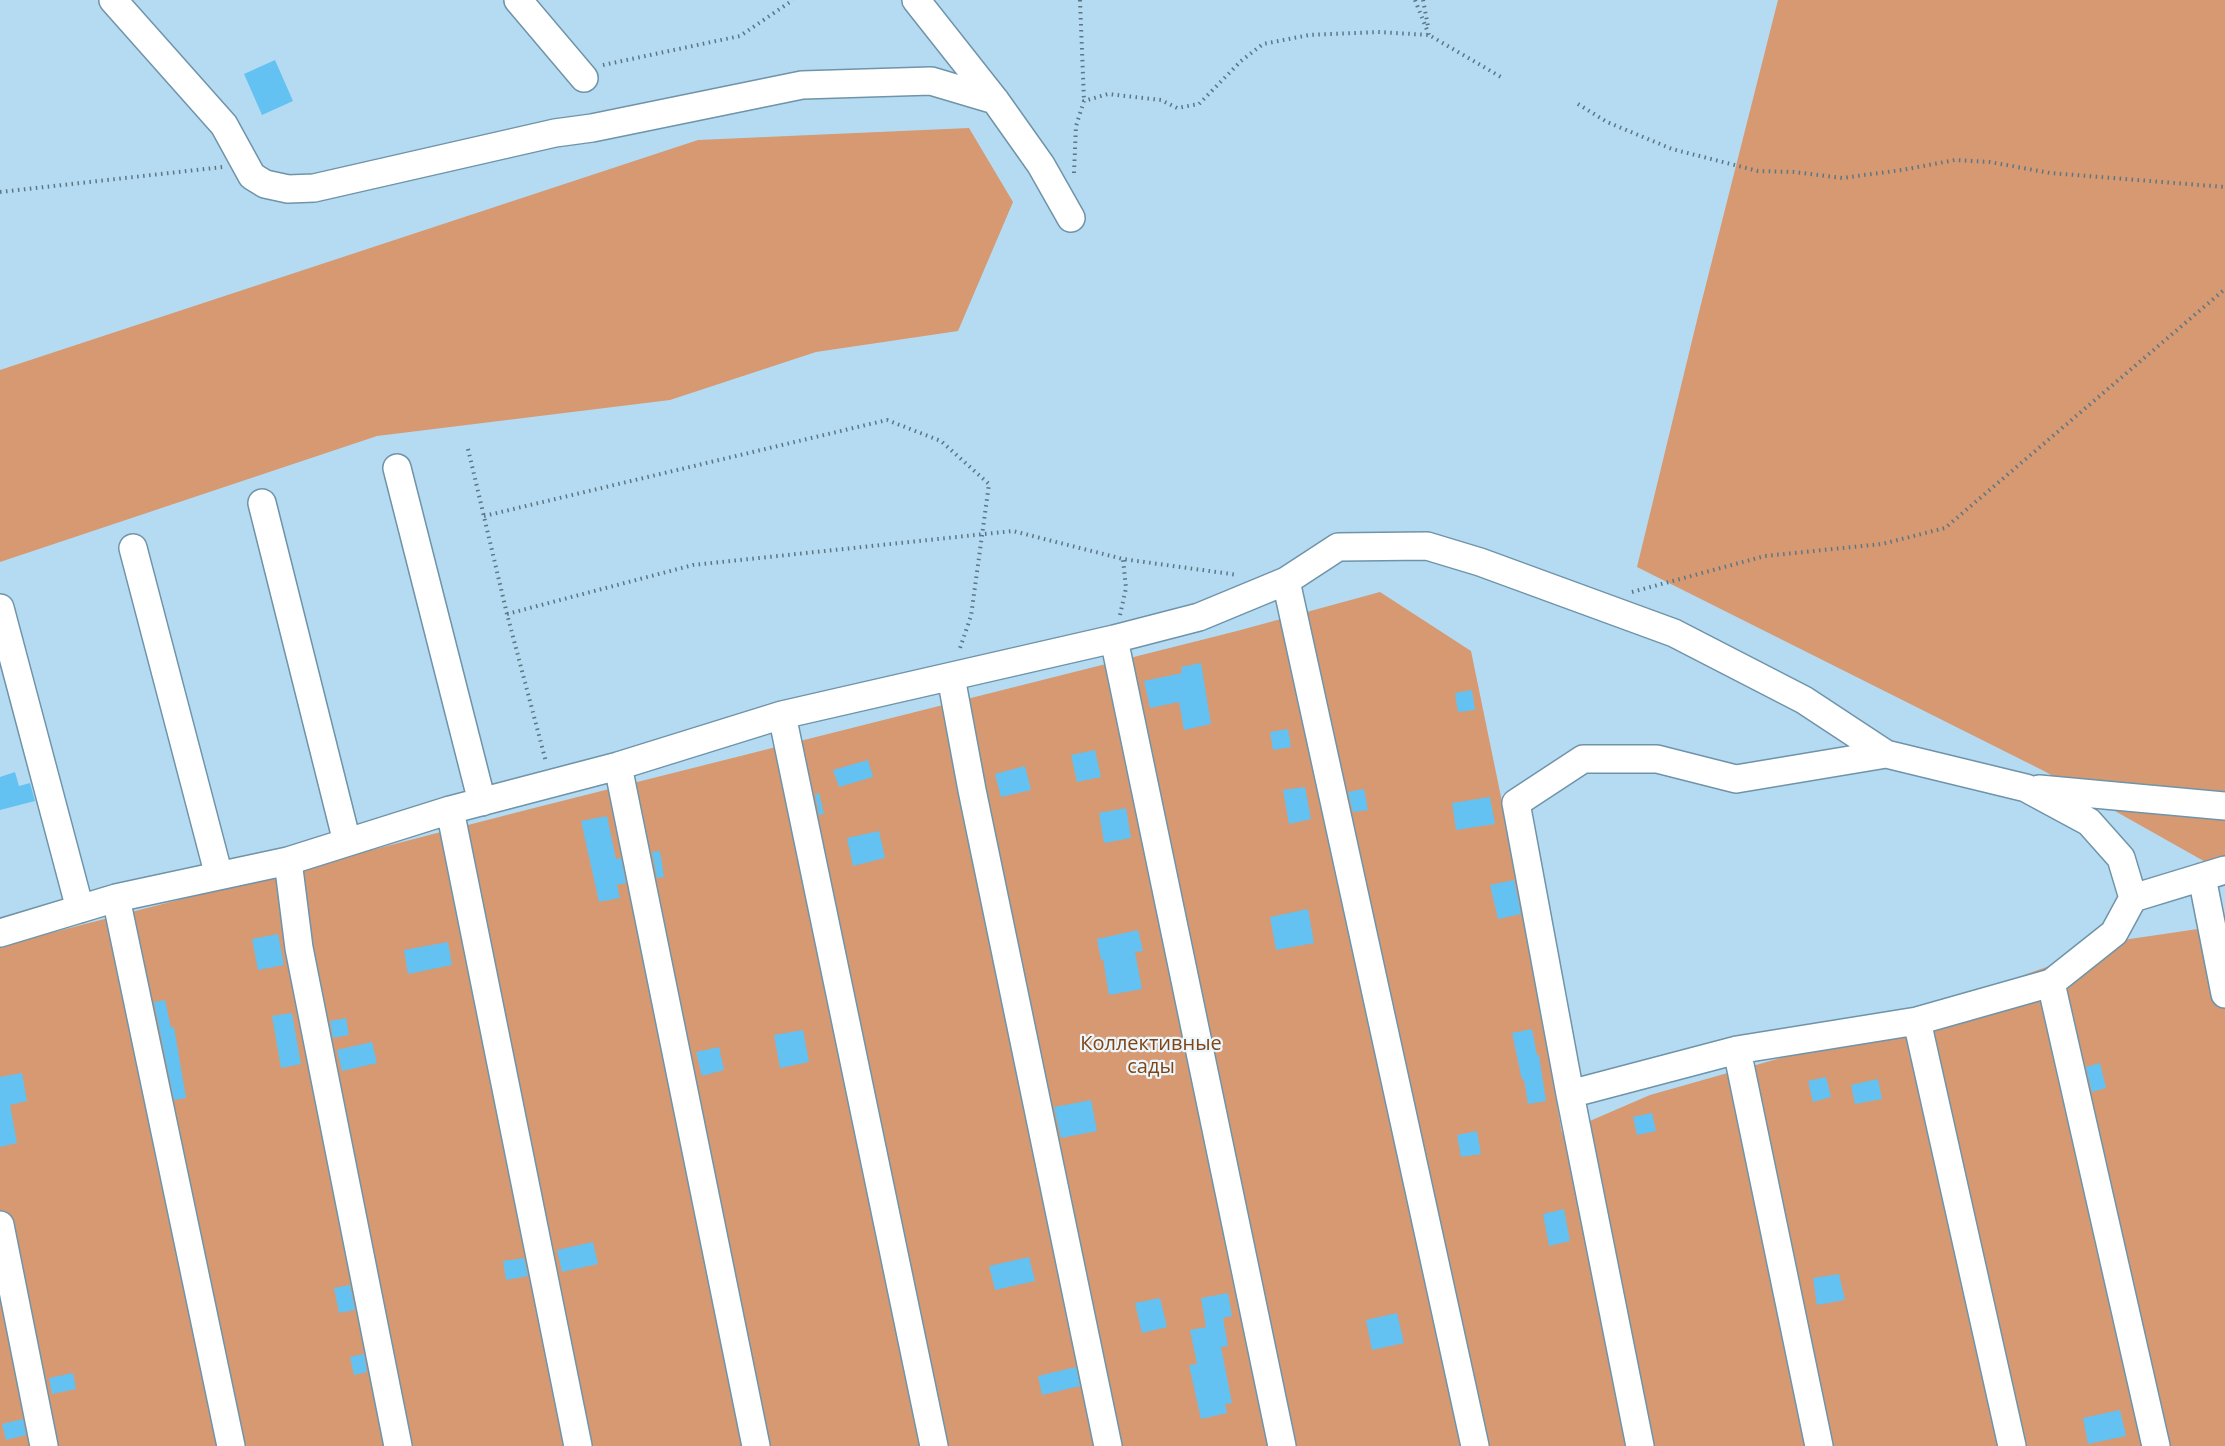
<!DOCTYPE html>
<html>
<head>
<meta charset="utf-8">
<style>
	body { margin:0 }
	canvas { display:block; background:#b4dbf2 }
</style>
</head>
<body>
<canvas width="2225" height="1446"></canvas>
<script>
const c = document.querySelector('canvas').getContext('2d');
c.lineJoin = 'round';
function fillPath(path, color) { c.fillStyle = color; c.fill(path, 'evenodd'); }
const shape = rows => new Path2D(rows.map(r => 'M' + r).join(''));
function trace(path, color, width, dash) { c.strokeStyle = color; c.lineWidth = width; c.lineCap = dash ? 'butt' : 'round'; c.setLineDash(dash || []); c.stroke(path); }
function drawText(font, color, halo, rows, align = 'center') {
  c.font = font + ' "Open Sans",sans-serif'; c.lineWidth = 4.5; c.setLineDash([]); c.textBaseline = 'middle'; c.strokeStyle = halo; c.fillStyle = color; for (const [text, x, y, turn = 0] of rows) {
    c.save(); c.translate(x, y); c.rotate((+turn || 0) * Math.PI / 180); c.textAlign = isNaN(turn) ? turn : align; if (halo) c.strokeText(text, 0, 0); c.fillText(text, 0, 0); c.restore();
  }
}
fillPath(shape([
	[1778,0,2225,0,2225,873,2044,771,1637,567,1698,316],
	[969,128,1013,202,958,331,816,352,670,400,377,436,0,562,0,370,698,140],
	[1380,592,1471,651,1515,865,1562,1133,1650,1095,1823,1046,2123,940,2225,925,2225,1446,0,1446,0,946,530,809,1237,631]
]), '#d69971');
fillPath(shape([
	[275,60,293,101,262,115,244,74],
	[1201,663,1211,724,1184,730,1179,702,1150,708,1144,681,1182,673,1181,667],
	[1472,690,1475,710,1458,712,1455,693],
	[1288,729,1291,747,1273,750,1270,732],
	[1095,750,1101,777,1077,782,1071,755],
	[868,760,873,777,839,787,833,770],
	[1025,766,1031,790,1001,797,995,774],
	[15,772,19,786,30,783,35,801,0,810,0,777],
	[1305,787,1311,819,1289,824,1283,790],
	[1364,789,1368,810,1353,812,1348,792],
	[819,793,824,814,819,815,815,794],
	[1490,797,1495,824,1456,830,1452,803],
	[1126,808,1131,838,1104,843,1099,813],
	[607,816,616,859,621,858,626,883,617,885,620,898,599,902,581,821],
	[879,831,885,858,853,866,847,838],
	[660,851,664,877,657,878,652,852],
	[1514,880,1521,914,1498,919,1490,885],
	[1308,909,1314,943,1276,950,1270,917],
	[1138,930,1143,951,1135,952,1142,989,1109,995,1103,959,1101,960,1097,939],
	[278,934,284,965,258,970,252,939],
	[448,942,452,965,408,974,404,950],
	[165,1000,171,1028,174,1027,186,1098,174,1100,154,1002],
	[292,1013,301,1064,281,1068,272,1016],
	[346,1018,349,1035,333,1038,330,1021],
	[1532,1029,1537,1055,1539,1055,1546,1101,1528,1104,1524,1079,1522,1080,1512,1033],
	[803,1030,809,1062,780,1068,774,1035],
	[372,1042,377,1063,342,1071,337,1050],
	[719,1047,724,1070,702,1076,696,1052],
	[2100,1063,2106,1088,2092,1092,2086,1067],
	[22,1073,27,1101,10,1105,17,1143,0,1147,0,1077],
	[1826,1077,1831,1097,1813,1102,1808,1081],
	[1878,1079,1882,1099,1855,1104,1851,1085],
	[1091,1100,1097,1131,1061,1138,1054,1107],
	[1652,1113,1656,1131,1637,1135,1633,1117],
	[1477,1131,1481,1154,1461,1157,1457,1135],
	[1564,1209,1570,1241,1549,1246,1543,1214],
	[593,1242,598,1264,562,1272,557,1250],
	[1029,1257,1035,1281,995,1290,989,1266],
	[524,1258,528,1276,506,1280,503,1261],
	[1839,1274,1845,1300,1817,1305,1813,1278],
	[350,1285,355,1310,339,1313,334,1288],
	[1228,1293,1232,1316,1223,1318,1228,1346,1221,1347,1232,1403,1225,1404,1227,1413,1201,1419,1189,1365,1197,1364,1190,1330,1206,1327,1201,1298],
	[1160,1298,1167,1327,1142,1333,1135,1303],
	[1397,1313,1404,1343,1372,1350,1366,1320],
	[364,1354,367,1372,354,1375,350,1357],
	[1076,1367,1080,1386,1042,1395,1038,1376],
	[73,1373,76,1389,52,1394,49,1378],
	[2120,1410,2126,1436,2088,1444,2083,1418],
	[23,1419,26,1435,6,1440,2,1424]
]), '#64c2f3');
const minor = shape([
	[113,0,224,125,252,176,265,184,288,189,314,188,555,133,592,128,802,85,931,81,995,100],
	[518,0,584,78],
	[916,0,995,100,1041,165,1071,218],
	[397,468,482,802],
	[262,503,347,842],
	[133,548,219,876],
	[1286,581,1475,1446],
	[0,608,80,909],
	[1114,639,1282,1446],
	[951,677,972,790,1108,1446],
	[782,715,934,1446],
	[618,766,756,1446],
	[2039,789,2225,806],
	[450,810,578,1446],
	[288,861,299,948,398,1446],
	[2202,877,2225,994],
	[116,898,231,1446],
	[0,933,116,898,288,861,450,810,618,766,782,715,1114,639,1199,617,1286,581,1338,547,1427,546,1480,562,1674,633,1804,700,1886,754,2026,788,2089,822,2121,858,2133,898],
	[2051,983,2156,1446],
	[1917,1021,2012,1446],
	[1737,1050,1819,1446],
	[1570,1094,1737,1050,1917,1021,2051,983,2114,933,2133,898,2225,870],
	[0,1225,44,1446],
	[1640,1446,1570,1094,1516,803,1583,759,1657,759,1736,779,1886,754]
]);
trace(minor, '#6f94a9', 30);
trace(shape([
	[1080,0,1084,101],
	[1415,0,1429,35],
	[1423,0,1428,26],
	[603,65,740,36,793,0],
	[1578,104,1607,122,1672,149,1758,171,1794,172,1842,178,1902,170,1955,160,1990,162,2050,173,2225,187],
	[1074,173,1076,126,1084,101,1108,94,1161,100,1177,108,1199,104,1241,61,1263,44,1309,35,1378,32,1429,35,1501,77],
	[0,192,223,167],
	[468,449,507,614,546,762],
	[484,516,887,420,941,441,989,484,971,616,959,651],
	[1632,592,1765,556,1882,544,1945,528,2225,289],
	[507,614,693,565,1013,531,1123,559,1238,575],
	[1120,615,1126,588,1123,559]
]), '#5b7685', 4, [1.5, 4.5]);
trace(minor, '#fff', 27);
drawText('20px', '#824412', '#ebf7fe', [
	["Коллективные",1151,1044],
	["сады",1151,1067]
]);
</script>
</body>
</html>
